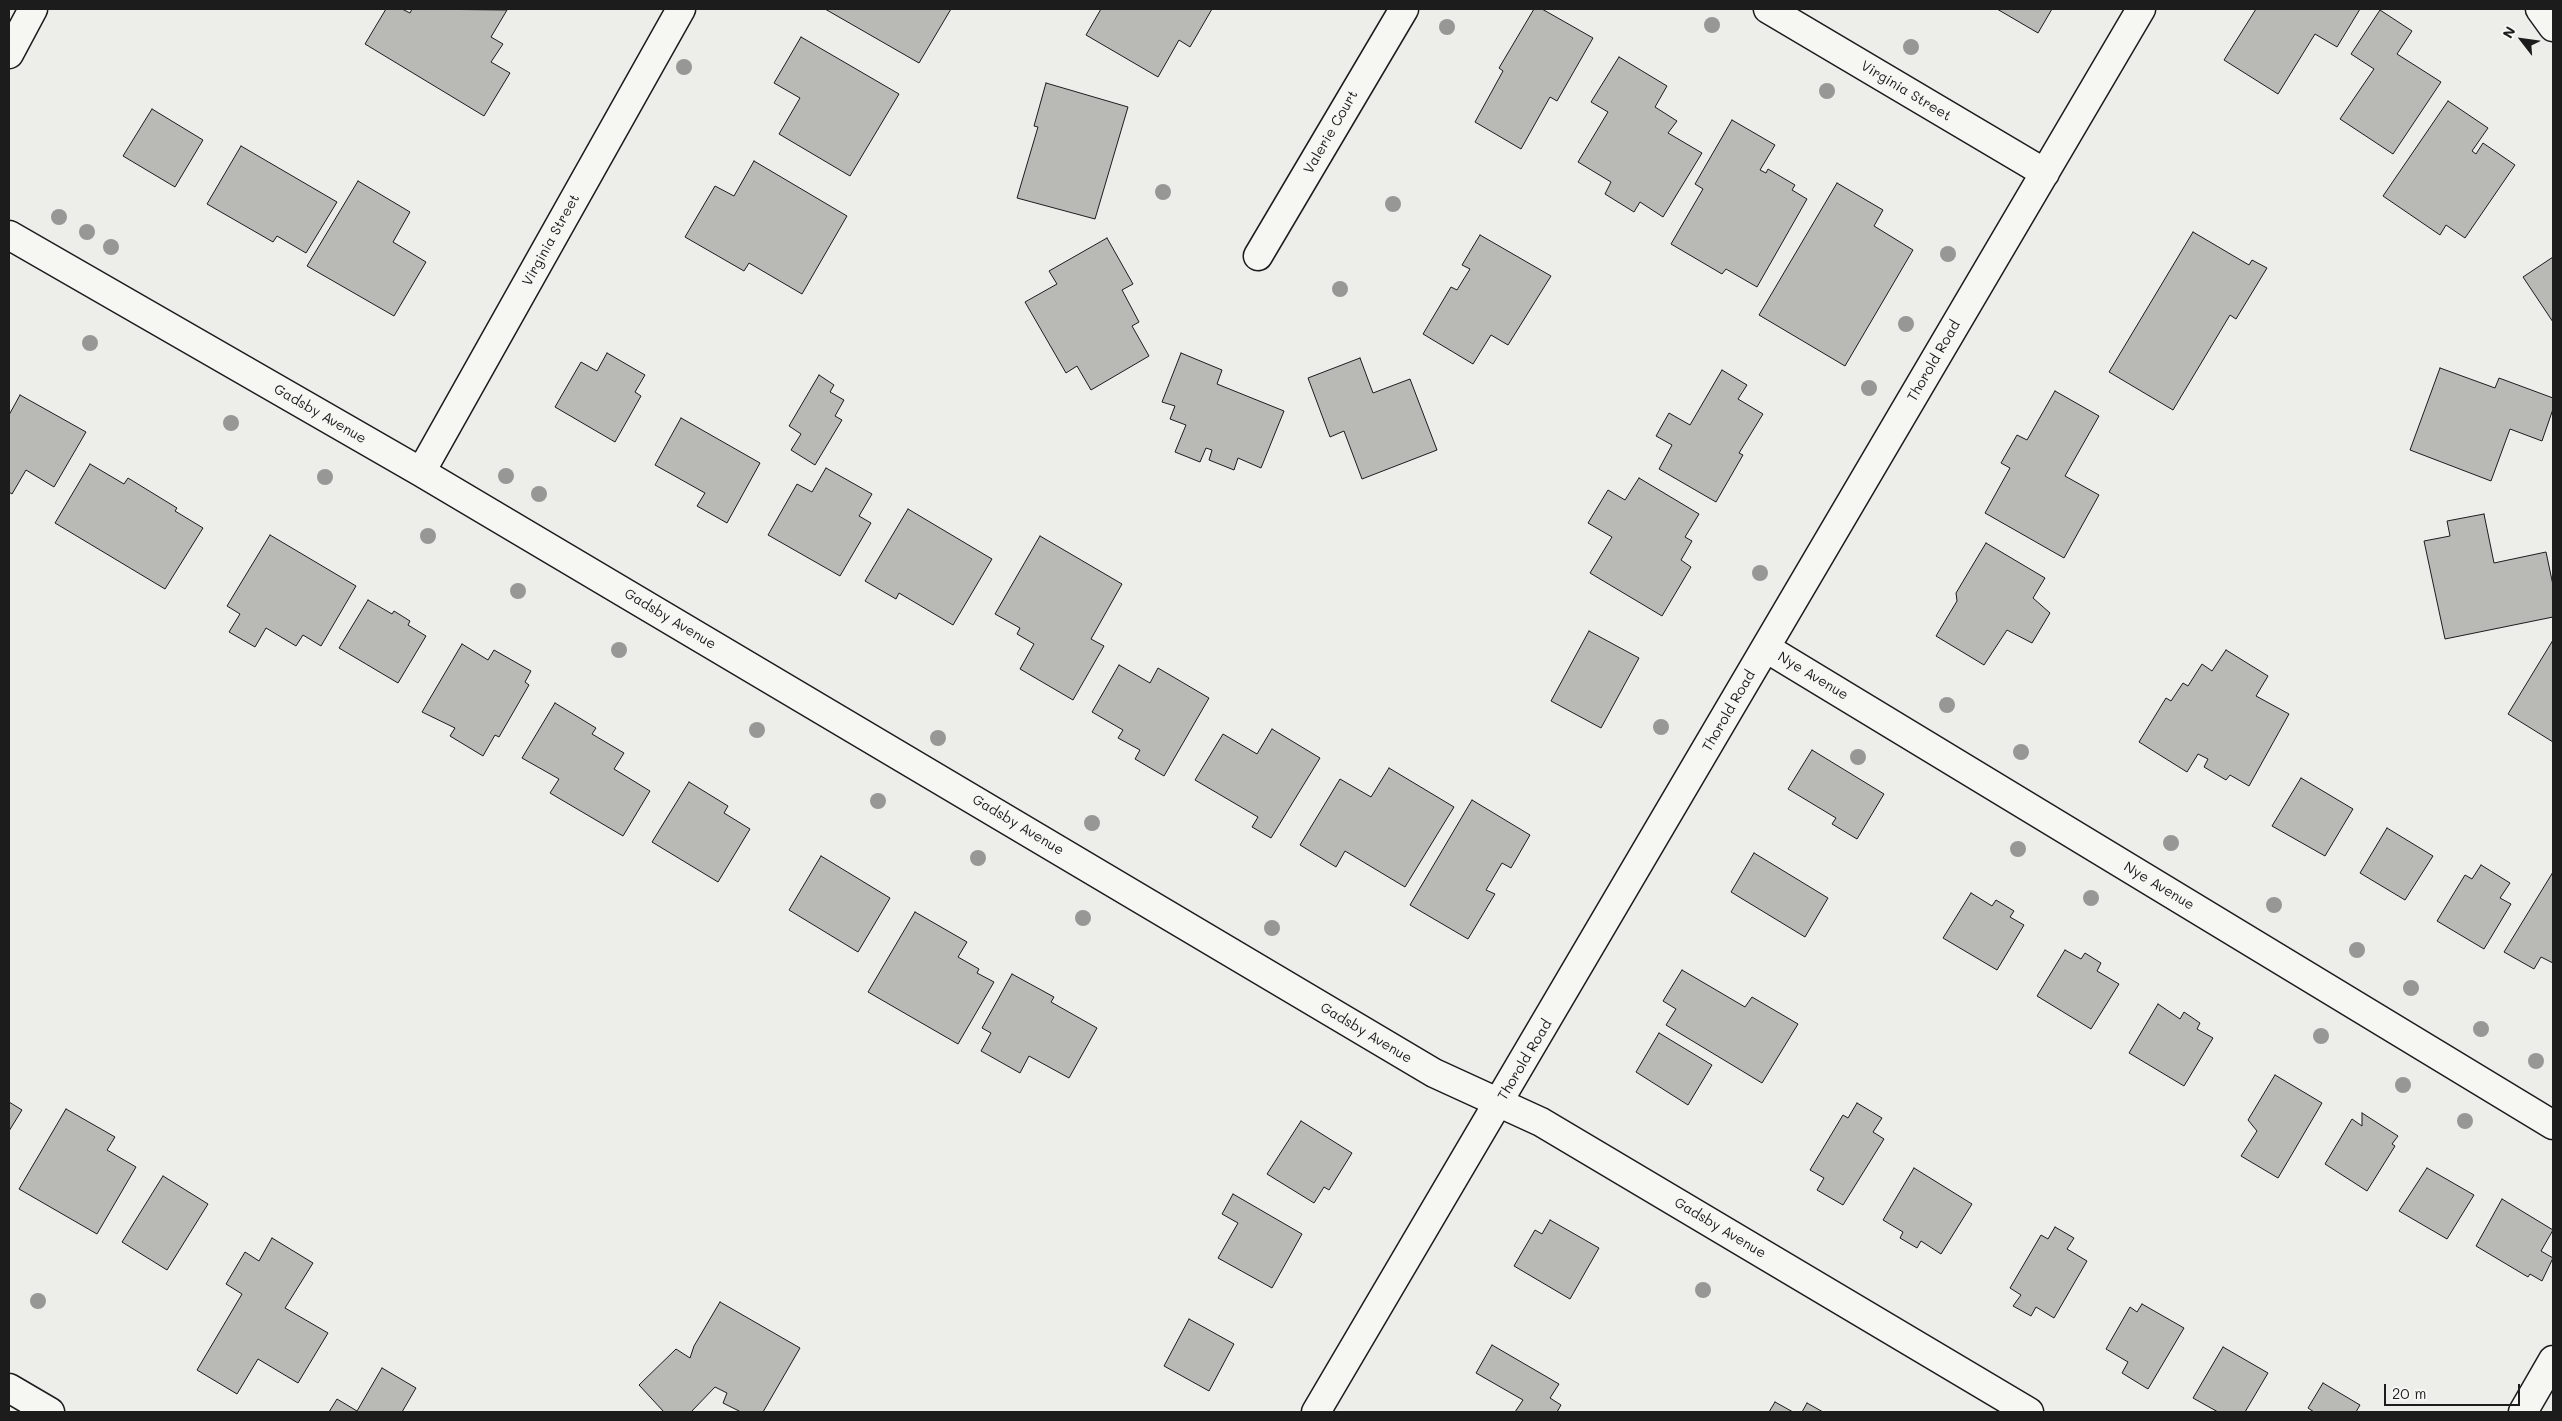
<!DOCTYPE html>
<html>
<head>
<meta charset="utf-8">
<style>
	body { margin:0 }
	#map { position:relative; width:2562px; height:1421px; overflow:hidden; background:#edede9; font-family:Mali,sans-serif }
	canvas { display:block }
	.frame { position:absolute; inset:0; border:10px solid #1c1c1c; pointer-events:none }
	.north { position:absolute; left:2497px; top:15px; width:50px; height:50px; -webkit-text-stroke:4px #f6f6f2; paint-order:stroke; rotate:300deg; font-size:14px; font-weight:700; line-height:20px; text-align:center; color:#1c1c1c }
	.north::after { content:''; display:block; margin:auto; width:18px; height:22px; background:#1c1c1c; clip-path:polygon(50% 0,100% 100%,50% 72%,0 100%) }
	.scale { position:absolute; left:2384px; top:1384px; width:136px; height:22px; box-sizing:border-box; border:2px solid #1c1c1c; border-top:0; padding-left:6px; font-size:15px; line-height:18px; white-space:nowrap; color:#1c1c1c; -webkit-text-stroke:4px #f6f6f2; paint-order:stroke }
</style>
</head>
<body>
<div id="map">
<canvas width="2562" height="1421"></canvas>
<div class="frame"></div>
<div class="north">N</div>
<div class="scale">20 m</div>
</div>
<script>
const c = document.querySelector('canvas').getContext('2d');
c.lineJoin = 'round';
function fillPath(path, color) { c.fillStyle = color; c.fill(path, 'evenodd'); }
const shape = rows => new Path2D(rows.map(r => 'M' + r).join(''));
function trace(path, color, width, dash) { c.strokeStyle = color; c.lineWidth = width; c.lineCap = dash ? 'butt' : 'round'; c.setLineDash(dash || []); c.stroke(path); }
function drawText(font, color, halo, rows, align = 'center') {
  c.font = font + ' Mali,sans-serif'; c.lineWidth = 4; c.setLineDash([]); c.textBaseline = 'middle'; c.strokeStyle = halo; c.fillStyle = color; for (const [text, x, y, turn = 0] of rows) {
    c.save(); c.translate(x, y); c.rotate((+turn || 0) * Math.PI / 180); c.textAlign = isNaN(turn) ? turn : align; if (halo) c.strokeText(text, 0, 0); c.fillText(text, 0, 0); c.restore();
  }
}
const building = shape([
	[386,9,402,9,410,13,412,9,507,10,491,37,503,44,491,62,510,73,484,116,365,44,386,9],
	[825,9,951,9,919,63,825,9],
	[1101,9,1212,9,1190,47,1179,40,1158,77,1086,35,1101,9],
	[1534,9,1542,9,1593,38,1557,101,1550,97,1521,149,1475,122,1503,71,1499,68,1534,9],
	[1997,9,2052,9,2038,33,1997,9],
	[2256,9,2360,9,2337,47,2315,34,2278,94,2224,60,2256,9],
	[2380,10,2412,31,2397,54,2441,82,2393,154,2340,119,2374,69,2351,54,2380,10],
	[801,37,899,94,850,176,779,134,800,98,774,83,801,37],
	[1619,57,1667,86,1655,107,1677,121,1668,133,1702,153,1663,217,1640,202,1634,212,1605,194,1611,182,1578,162,1608,112,1591,102,1619,57],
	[1046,83,1128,107,1095,219,1017,198,1038,127,1034,126,1046,83],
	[2448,101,2488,128,2472,151,2476,154,2483,143,2515,165,2465,238,2446,225,2440,235,2383,196,2448,101],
	[152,109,203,140,175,187,123,156,152,109],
	[1732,120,1775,145,1760,170,1766,173,1768,169,1795,185,1792,190,1807,199,1757,287,1726,269,1722,274,1671,244,1703,189,1695,184,1732,120],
	[241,146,337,202,306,253,277,236,273,242,207,204,241,146],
	[754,161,847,216,802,294,749,263,744,271,685,237,715,186,734,196,754,161],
	[358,181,410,212,393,242,426,262,394,316,307,266,358,181],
	[1837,183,1883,210,1874,226,1913,250,1845,366,1759,315,1837,183],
	[2193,232,2249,265,2252,260,2267,268,2236,319,2230,315,2173,410,2109,372,2193,232],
	[1480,235,1551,276,1508,345,1491,335,1473,364,1423,334,1451,287,1457,290,1470,269,1462,265,1480,235],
	[1107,238,1133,284,1122,290,1139,322,1132,326,1149,356,1091,390,1077,366,1066,373,1025,302,1057,284,1049,271,1107,238],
	[2553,257,2553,322,2523,277,2553,257],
	[607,353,645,375,635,392,641,396,615,442,555,407,581,362,597,371,607,353],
	[1181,353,1222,370,1217,384,1284,411,1261,468,1238,458,1234,470,1209,460,1212,450,1206,448,1200,462,1175,452,1186,425,1170,419,1175,406,1162,402,1181,353],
	[1360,358,1373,393,1410,379,1437,450,1362,479,1344,431,1330,437,1308,378,1360,358],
	[2440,368,2495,388,2499,378,2553,398,2553,409,2542,441,2510,429,2491,481,2410,450,2440,368],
	[1722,370,1747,385,1738,399,1763,414,1739,453,1743,455,1716,502,1659,469,1672,445,1656,436,1669,413,1690,425,1722,370],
	[819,375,834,385,830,392,844,400,835,416,842,420,815,465,791,450,801,434,789,426,819,375],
	[2055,391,2099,416,2065,476,2099,495,2064,558,1985,513,2010,468,2001,463,2017,435,2027,440,2055,391],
	[20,395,86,432,54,487,26,470,12,494,9,492,9,415,20,395],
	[681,418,760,463,727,523,697,506,705,493,655,465,681,418],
	[90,464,124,484,128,478,177,508,175,511,203,528,165,589,55,523,90,464],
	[826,468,872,494,859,516,871,523,840,576,768,535,797,484,812,492,826,468],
	[1639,478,1699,514,1685,537,1692,541,1681,560,1691,567,1662,616,1590,573,1612,537,1588,523,1608,490,1625,500,1639,478],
	[908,509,992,559,953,625,899,593,896,599,865,581,908,509],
	[2484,514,2494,563,2546,552,2553,585,2553,617,2445,639,2424,541,2450,536,2447,521,2484,514],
	[270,535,356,586,321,646,303,635,296,646,266,628,255,647,229,632,240,614,227,606,270,535],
	[1040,536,1122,584,1091,639,1104,646,1073,700,1020,669,1034,644,1017,634,1020,628,995,614,1040,536],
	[1986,543,2045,578,2033,598,2050,613,2032,643,2007,630,1984,665,1936,636,1957,601,1956,593,1986,543],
	[368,600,392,614,394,611,410,621,408,625,426,636,398,683,339,648,368,600],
	[1589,631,1639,658,1601,728,1551,701,1589,631],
	[2553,640,2553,742,2508,714,2553,640],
	[462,644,488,660,494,650,531,671,525,682,529,685,499,737,495,735,483,756,450,736,455,728,422,712,462,644],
	[2226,650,2268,676,2256,696,2289,714,2249,786,2230,775,2226,780,2204,767,2208,759,2198,754,2187,772,2139,742,2166,698,2171,701,2183,683,2188,686,2202,664,2212,671,2226,650],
	[1119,665,1150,683,1158,668,1209,698,1164,776,1135,759,1140,750,1118,738,1123,730,1092,712,1119,665],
	[555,703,596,728,592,734,624,753,614,769,650,791,623,836,550,793,559,779,522,758,555,703],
	[1272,729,1320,758,1271,838,1252,827,1258,817,1195,780,1223,734,1257,754,1272,729],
	[1812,750,1884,794,1857,839,1832,824,1836,818,1788,789,1812,750],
	[1389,768,1454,807,1405,887,1345,851,1336,867,1300,845,1340,779,1371,797,1389,768],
	[2301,778,2353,809,2325,856,2272,826,2301,778],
	[689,782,728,806,724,813,750,829,718,882,652,842,689,782],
	[1472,800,1530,835,1511,868,1502,863,1486,890,1495,894,1468,939,1410,905,1472,800],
	[2387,828,2433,856,2405,900,2360,873,2387,828],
	[1754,853,1828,898,1805,937,1731,892,1754,853],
	[821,856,890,898,858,952,789,910,821,856],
	[2481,865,2510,883,2500,898,2511,904,2484,949,2437,921,2465,875,2472,879,2481,865],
	[2553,872,2553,963,2541,957,2534,969,2504,952,2553,872],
	[1971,893,1992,906,1996,900,2014,911,2010,917,2024,925,1997,970,1943,938,1971,893],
	[915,912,967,942,958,957,979,969,977,973,994,982,958,1044,868,992,915,912],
	[2065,950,2081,959,2085,953,2101,963,2097,971,2119,984,2091,1029,2037,996,2065,950],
	[1682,970,1745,1007,1752,997,1798,1024,1762,1083,1666,1025,1676,1009,1663,1001,1682,970],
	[1012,974,1054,997,1051,1002,1097,1028,1069,1078,1029,1056,1020,1073,981,1051,991,1033,982,1028,1012,974],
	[2158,1004,2180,1019,2184,1012,2200,1023,2197,1029,2213,1038,2184,1086,2129,1053,2158,1004],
	[1659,1033,1712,1065,1688,1105,1636,1072,1659,1033],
	[2275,1075,2322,1103,2278,1178,2241,1156,2257,1131,2248,1120,2275,1075],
	[9,1102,22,1110,9,1131,9,1102],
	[1857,1103,1882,1118,1873,1132,1884,1139,1843,1205,1817,1190,1824,1178,1810,1170,1843,1115,1848,1118,1857,1103],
	[66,1109,115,1137,107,1150,136,1167,97,1234,19,1189,66,1109],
	[2362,1113,2398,1136,2392,1144,2395,1146,2367,1191,2325,1164,2352,1119,2362,1126,2362,1113],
	[1301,1121,1352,1153,1329,1190,1324,1187,1314,1203,1267,1174,1301,1121],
	[1914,1168,1972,1204,1941,1254,1921,1241,1917,1248,1900,1238,1903,1232,1883,1220,1914,1168],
	[2427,1168,2474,1195,2447,1239,2399,1211,2427,1168],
	[163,1176,208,1204,167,1270,122,1242,163,1176],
	[1233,1194,1302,1234,1272,1288,1218,1258,1238,1223,1222,1214,1233,1194],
	[2502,1199,2553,1230,2541,1251,2553,1258,2542,1281,2530,1274,2528,1277,2476,1246,2502,1199],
	[1550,1220,1599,1248,1570,1299,1514,1266,1535,1230,1542,1234,1550,1220],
	[2055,1227,2074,1238,2067,1249,2087,1261,2054,1318,2036,1307,2031,1316,2013,1306,2021,1295,2010,1288,2041,1235,2048,1239,2055,1227],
	[272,1238,313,1263,285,1308,328,1333,298,1383,258,1359,237,1394,197,1370,242,1294,226,1284,245,1252,259,1261,272,1238],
	[720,1302,800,1348,763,1412,741,1412,723,1403,727,1393,715,1387,691,1412,664,1412,639,1385,676,1349,690,1358,694,1346,720,1302],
	[2142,1304,2184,1328,2148,1389,2122,1373,2128,1362,2106,1349,2130,1307,2137,1312,2142,1304],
	[1189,1319,1234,1344,1209,1391,1164,1366,1189,1319],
	[1492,1345,1559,1384,1550,1398,1561,1405,1557,1412,1515,1412,1523,1400,1476,1373,1492,1345],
	[2223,1347,2268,1373,2245,1412,2218,1412,2193,1398,2223,1347],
	[382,1368,416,1388,402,1412,329,1412,337,1399,357,1411,382,1368],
	[2323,1383,2360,1405,2356,1412,2314,1412,2308,1408,2323,1383],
	[1775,1402,1793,1412,1769,1412,1775,1402],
	[1807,1403,1823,1412,1802,1412,1807,1403]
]);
fillPath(building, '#b9b9b6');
trace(building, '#1c1c1c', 1);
const minor = shape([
	[1768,9,2045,173],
	[2540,9,2553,27],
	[9,54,33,9],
	[9,235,421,472,1434,1073,1541,1122,2029,1412],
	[1258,256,1404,9],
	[421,472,681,9],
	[1766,648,2553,1125],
	[9,1388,50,1412],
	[1316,1412,2141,9],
	[2523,1412,2553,1360]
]);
trace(minor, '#1c1c1c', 31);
trace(minor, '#f6f6f2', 28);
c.fillStyle = '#979795';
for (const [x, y] of [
	[1712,25],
	[1447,27],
	[1911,47],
	[684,67],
	[1827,91],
	[1163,192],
	[1393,204],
	[59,217],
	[87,232],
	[111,247],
	[1948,254],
	[1340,289],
	[1906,324],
	[90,343],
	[1869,388],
	[231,423],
	[506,476],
	[325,477],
	[539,494],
	[428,536],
	[1760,573],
	[518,591],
	[619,650],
	[1947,705],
	[1661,727],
	[757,730],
	[938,738],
	[2021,752],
	[1858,757],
	[878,801],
	[1092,823],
	[2171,843],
	[2018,849],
	[978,858],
	[2091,898],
	[2274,905],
	[1083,918],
	[1272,928],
	[2357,950],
	[2411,988],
	[2481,1029],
	[2321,1036],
	[2536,1061],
	[2403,1085],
	[2465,1121],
	[1703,1290],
	[38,1301]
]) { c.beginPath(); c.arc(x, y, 8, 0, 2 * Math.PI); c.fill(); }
drawText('14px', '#1c1c1c', '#f6f6f2', [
	["Virginia Street",1906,91,31],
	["Valerie Court",1331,132,-60],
	["Virginia Street",551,240,-61],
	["Thorold Road",1934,361,-60],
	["Gadsby Avenue",320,414,30],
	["Gadsby Avenue",670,619,31],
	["Nye Avenue",1813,676,31],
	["Thorold Road",1729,711,-60],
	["Gadsby Avenue",1018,825,31],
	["Nye Avenue",2159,886,31],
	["Gadsby Avenue",1366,1033,31],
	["Thorold Road",1525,1060,-59],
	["Gadsby Avenue",1720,1228,31]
]);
</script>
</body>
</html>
